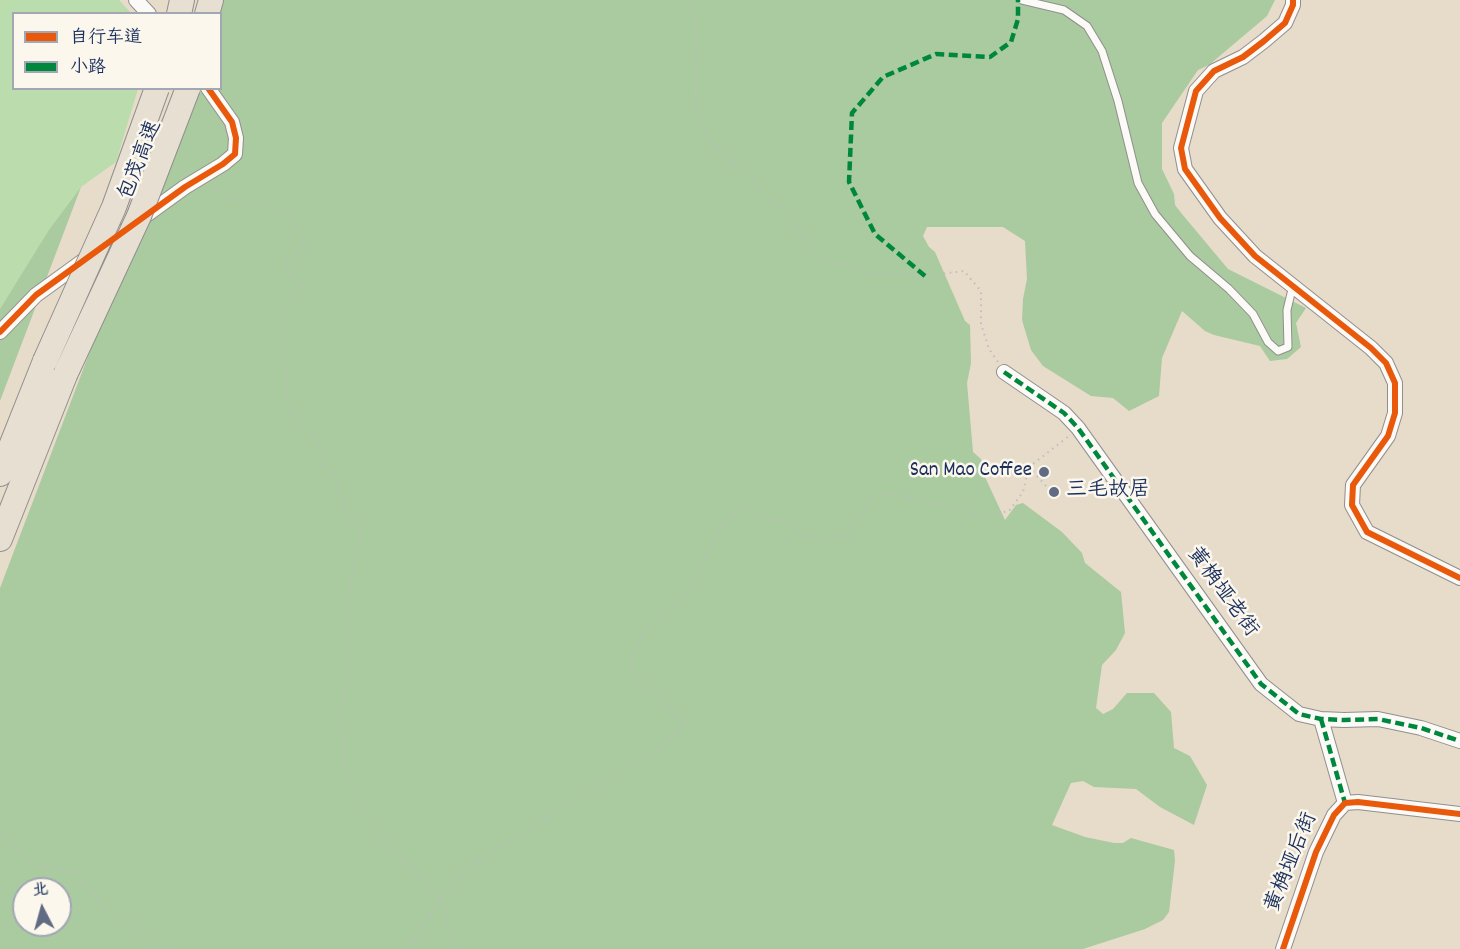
<!DOCTYPE html>
<html>
<head>
<meta charset="utf-8">
<style>
	body { margin:0 }
	#map { position:relative; width:1460px; height:949px; overflow:hidden; background:#e7dbca; font-family:Dekko,"LXGW WenKai TC",sans-serif }
	canvas { display:block }
	.legend { position:absolute; left:12px; top:12px; width:210px; height:78px; box-sizing:border-box; background:#fbf7ec; border:2px solid #a1a7b3; margin:0; padding:8px 10px; list-style:none; font-size:18px; color:#1b2f5e }
	.legend li { display:flex; align-items:center; gap:12px; height:30px }
	.legend b { width:30px; border:2px solid #a1a7b3 }
	.north { position:absolute; left:12px; top:877px; width:60px; height:60px; box-sizing:border-box; background:#fbf7ec; border:2px solid #a1a7b3; border-radius:50%; rotate:354deg; font-size:16px; font-weight:700; line-height:24px; text-align:center; color:#1b2f5e }
	.north::after { content:''; display:block; margin:auto; width:21px; height:27px; background:#626b84; clip-path:polygon(50% 0,100% 100%,50% 72%,0 100%) }
</style>
</head>
<body>
<div id="map">
<canvas width="1460" height="949"></canvas>
<ul class="legend">
<li><b style="height:8px;background:#e8590c"></b>自行车道</li>
<li><b style="height:8px;background:#00873e"></b>小路</li>
</ul>
<div class="north">北</div>
</div>
<script>
const c = document.querySelector('canvas').getContext('2d');
c.lineJoin = 'round';
function fillPath(path, color) { c.fillStyle = color; c.fill(path, 'evenodd'); }
const shape = rows => new Path2D(rows.map(r => 'M' + r).join(''));
function trace(path, color, width, dash) { c.strokeStyle = color; c.lineWidth = width; c.lineCap = dash ? 'butt' : 'round'; c.setLineDash(dash || []); c.stroke(path); }
function drawText(font, color, halo, rows, align = 'center') {
  c.font = font + ' Dekko,"LXGW WenKai TC",sans-serif'; c.lineWidth = 5; c.setLineDash([]); c.textBaseline = 'middle'; c.strokeStyle = halo; c.fillStyle = color; for (const [text, x, y, turn = 0] of rows) {
    c.save(); c.translate(x, y); c.rotate((+turn || 0) * Math.PI / 180); c.textAlign = isNaN(turn) ? turn : align; if (halo) c.strokeText(text, 0, 0); c.fillText(text, 0, 0); c.restore();
  }
}
fillPath(shape([
	[0,0,119,0,131,13,14,14,14,88,138,89,116,162,81,187,0,309]
]), '#bbdcad');
fillPath(shape([
	[212,0,1275,0,1267,16,1209,65,1198,70,1162,123,1162,169,1174,194,1175,205,1182,214,1228,269,1306,308,1296,323,1301,347,1287,359,1270,361,1260,346,1214,335,1205,331,1182,311,1162,358,1159,396,1129,411,1113,398,1091,396,1043,366,1031,350,1022,320,1023,299,1027,279,1025,241,1003,227,927,227,923,236,929,247,935,252,965,321,970,325,971,363,967,383,973,452,981,459,985,477,1005,520,1016,505,1023,503,1062,532,1082,553,1085,563,1121,592,1125,633,1116,650,1102,665,1096,708,1103,714,1113,709,1127,693,1154,693,1171,712,1174,748,1190,756,1207,785,1194,825,1160,807,1136,789,1094,787,1083,781,1071,783,1052,825,1085,837,1114,843,1123,843,1131,838,1174,850,1175,861,1169,912,1163,920,1145,929,1083,949,0,949,0,588,181,112,187,89,220,88,220,14,208,13],
	[24,889,60,889,60,925,24,925],
	[81,187,0,401,0,309,49,230]
]), '#aacaa0');
const lane = shape([
	[1022,0,1064,10,1087,26,1102,51,1118,101,1138,183,1155,214,1190,256,1229,289,1253,314,1268,342,1278,351,1288,347,1287,310,1293,285]
]);
const street = shape([
	[136,0,149,14],
	[1293,0,1293,5,1285,23,1264,41,1243,57,1214,71,1196,91,1181,148,1185,169,1220,218,1255,256,1371,348,1386,363,1395,383,1395,413,1388,436,1353,485,1352,505,1367,532,1460,578],
	[0,332,36,295,185,187,223,164,235,154,236,138,232,122,208,88],
	[1004,372,1064,413,1078,428,1261,684,1299,714,1321,719,1344,720,1378,719,1421,728,1460,741],
	[1321,719,1345,803],
	[1283,949,1316,852,1334,815,1345,803,1358,802,1460,814]
]);
const highway = shape([
	[179,14,182,0],
	[207,14,211,0],
	[0,474,45,361],
	[0,539,65,375]
]);
trace(lane, '#918f8e', 9);
trace(street, '#918f8e', 16);
trace(highway, '#918f8e', 26);
trace(shape([
	[689,0,694,8,695,107,709,139,794,222,822,258,867,272,925,276,964,271,981,291,981,324,989,349,998,362],
	[213,184,220,193,245,203,286,212,306,244,285,264,301,289,284,304,287,407,320,444,324,467,335,472,342,504,360,532,349,595,349,671,339,712,344,759,354,791,385,842,440,897,455,949],
	[1029,467,1046,486],
	[0,830,33,864,78,873,103,908,154,939,164,949],
	[408,949,440,897,466,868,674,738,685,723,638,679,630,659,642,634,693,586,713,542,728,517,746,507,776,519,826,542,847,535,872,497,891,493,984,516,1009,511,1023,492,1029,467,1069,436]
]), '#bebec0', 2, [1.5, 4.5]);
trace(lane, '#fbfaf7', 7);
trace(street, '#fbfaf7', 14);
trace(highway, '#e7e0d2', 24);
const highwayBridge = shape([
	[45,361,114,207,157,88],
	[65,375,139,216,188,88]
]);
trace(highwayBridge, '#918f8e', 26, []);
trace(highwayBridge, '#e7e0d2', 24);
trace(shape([
	[925,276,875,234,849,182,852,113,883,77,936,54,990,57,1011,42,1018,19,1018,0],
	[1004,372,1064,413,1078,428,1261,684,1299,714,1321,719,1344,720,1378,719,1421,728,1460,741],
	[1321,719,1345,803]
]), '#00873e', 4.5, [9, 4.5]);
trace(shape([
	[1293,0,1293,5,1285,23,1264,41,1243,57,1214,71,1196,91,1181,148,1185,169,1220,218,1255,256,1371,348,1386,363,1395,383,1395,413,1388,436,1353,485,1352,505,1367,532,1460,578],
	[0,332,36,295,185,187,223,164,235,154,236,138,232,122,208,88],
	[1283,949,1316,852,1334,815,1345,803,1358,802,1460,814]
]), '#e8590c', 6);
for (const [x, y, r, color] of [
	[1044,472,6,"#626b84"],
	[1054,492,6,"#626b84"]
]) { const dot = new Path2D(); dot.arc(x, y, r, 0, 2 * Math.PI); c.fillStyle = color; c.fill(dot); trace(dot, '#fbf7ec', 2); }
drawText('21px', '#1b2f5e', '#fbf7ec', [
	["包茂高速",142,161,-69],
	["黄桷垭老街",1221,593,54],
	["黄桷垭后街",1293,863,-68]
]);
drawText('21px', '#1b2f5e', '#fbf7ec', [
	["San Mao Coffee",1032,472],
	["三毛故居",1066,492,"left"]
], 'right');
</script>
</body>
</html>
